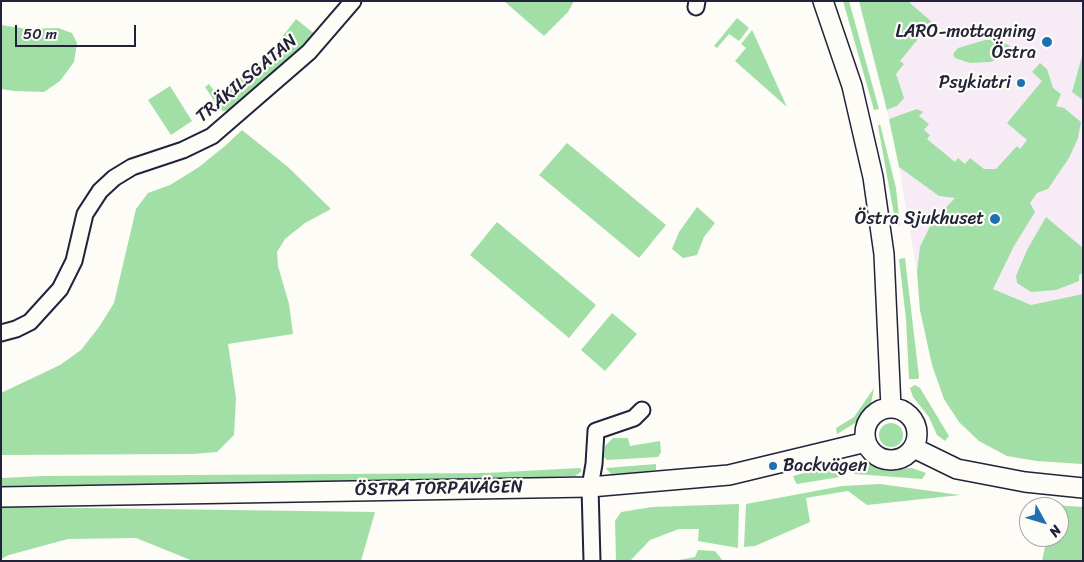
<!DOCTYPE html>
<html>
<head>
<meta charset="utf-8">
<style>
	body { margin:0 }
	#map { position:relative; width:1084px; height:562px; overflow:hidden; background:#fdfcf7; font-family:Sriracha,sans-serif }
	canvas { display:block }
	.frame { position:absolute; inset:0; border:2px solid #22223b; pointer-events:none }
	.north { position:absolute; left:1019px; top:497px; width:50px; height:50px; box-sizing:border-box; background:#fdfcf7; border:1px solid #a5a5ac; border-radius:50%; rotate:129deg; font-size:14px; font-weight:700; line-height:20px; text-align:center; color:#22223b }
	.north::after { content:''; display:block; margin:auto; width:18px; height:22px; background:#1f6fb2; clip-path:polygon(50% 0,100% 100%,50% 72%,0 100%) }
	.scale { position:absolute; left:15px; top:25px; width:121px; height:22px; box-sizing:border-box; border:2px solid #22223b; border-top:0; padding-left:6px; font-size:15px; line-height:18px; white-space:nowrap; color:#22223b; -webkit-text-stroke:4px #fdfcf7; paint-order:stroke }
</style>
</head>
<body>
<div id="map">
<canvas width="1084" height="562"></canvas>
<div class="frame"></div>
<div class="north">N</div>
<div class="scale">50 m</div>
</div>
<script>
const c = document.querySelector('canvas').getContext('2d');
c.lineJoin = 'round';
function fillPath(path, color) { c.fillStyle = color; c.fill(path, 'evenodd'); }
const shape = rows => new Path2D(rows.map(r => 'M' + r).join(''));
function trace(path, color, width, dash) { c.strokeStyle = color; c.lineWidth = width; c.lineCap = dash ? 'butt' : 'round'; c.setLineDash(dash || []); c.stroke(path); }
function drawText(font, color, halo, rows, align = 'center') {
  c.font = font + ' Sriracha,sans-serif'; c.lineWidth = 4.5; c.setLineDash([]); c.textBaseline = 'middle'; c.strokeStyle = halo; c.fillStyle = color; for (const [text, x, y, turn = 0] of rows) {
    c.save(); c.translate(x, y); c.rotate((+turn || 0) * Math.PI / 180); c.textAlign = isNaN(turn) ? turn : align; if (halo) c.strokeText(text, 0, 0); c.fillText(text, 0, 0); c.restore();
  }
}
fillPath(shape([
	[859,1,1083,1,1083,464,1037,461,1007,456,979,441,959,422,944,399,932,365,920,310,917,272,899,167,889,119]
]), '#f7ecf6');
fillPath(shape([
	[504,1,574,1,568,12,544,36],
	[843,1,849,1,879,109,874,110],
	[859,1,911,1,910,3,932,22,900,61,904,64,896,74,904,98,897,106,891,108,887,110],
	[737,18,749,28,739,41,729,34,717,48,714,46],
	[296,19,316,35,231,110,223,111,219,108,205,87,209,84,217,95,233,84,269,54],
	[1,25,28,29,58,28,72,33,77,43,74,62,60,81,44,92,14,91,1,89],
	[752,30,754,34,787,107,735,61,746,48,741,44],
	[985,40,999,40,1010,46,1012,49,1009,53,991,62,970,63,955,58,953,54,958,48],
	[1083,53,1083,100,1072,92],
	[1040,63,1047,69,1053,88,1061,94,1056,106,1064,108,1081,122,1078,138,1069,158,1048,189,1037,193,1030,203,1035,212,1014,246,993,289,1031,305,1083,294,1083,464,1037,461,1007,456,979,441,959,422,944,399,932,365,920,310,917,272,920,247,932,222,955,198,939,196,899,167,889,119,917,109,923,112,919,116,929,124,924,130,930,135,927,139,955,162,958,158,965,164,970,158,984,169,996,169,1017,146,1020,149,1027,140,1007,123,1042,81,1032,72],
	[170,86,192,121,171,135,148,100],
	[880,124,896,188,900,226,896,226,878,126],
	[242,130,288,167,331,209,305,223,285,239,277,252,278,266,289,304,293,334,228,344,236,398,234,435,217,452,193,454,1,455,1,393,60,365,81,350,99,327,114,303,136,209,148,193,170,185,199,167,225,146],
	[567,143,666,225,639,258,539,175],
	[697,207,715,223,704,237,697,255,683,258,672,249,679,232],
	[1046,217,1083,248,1083,273,1079,275,1079,281,1056,290,1031,292,1017,283,1016,276,1027,250],
	[497,222,596,305,569,338,470,255],
	[905,258,919,377,918,379,909,379,906,319,899,259],
	[612,313,637,334,605,371,581,350],
	[915,385,920,388,949,436,945,441,937,435,929,417,913,397,910,388],
	[874,388,871,403,860,420,837,434,836,428,854,417],
	'879 435a12 12 0 1 1 24 0a12 12 0 1 1-24 0Z',
	[613,438,628,438,630,446,660,441,661,452,658,457,607,460,604,457,605,446],
	[849,461,863,462,884,470,912,468,926,473,922,479,855,474,849,469,847,464],
	[656,464,656,470,628,473,611,474,606,468],
	[836,464,840,477,797,484,795,481,793,476],
	[580,468,582,471,575,476,469,480,1,487,1,478,44,476,486,473],
	[880,484,960,495,867,505,848,491,806,498,810,522,755,546,744,547,746,504,842,486],
	[739,504,738,548,698,541,699,529,679,529,650,540,630,561,616,561,615,521,621,512,652,507],
	[1054,505,1083,507,1083,561,1042,561,1047,537,1059,537,1059,507,1053,507],
	[1,507,13,507,375,512,361,561,193,561,136,538,68,539,9,555,1,559],
	[698,550,715,551,723,561,673,561,695,557]
]), '#a2dfa6');
const minor = shape([
	[696,7,697,1],
	[1,333,16,329,30,322,60,289,74,261,85,214,100,191,114,178,132,167,183,150,212,136,309,52,353,1],
	[592,561,590,487,594,464,596,431,634,418,642,410]
]);
const tertiary = shape([
	[823,1,852,86,873,177,884,254,891,408],
	'865 434a26 26 0 1 1 52 0a26 26 0 1 1-52 0Z',
	[914,448,957,469,1025,482,1083,488],
	[1,497,590,487,729,475,866,442]
]);
trace(minor, '#22223b', 19);
trace(tertiary, '#22223b', 22);
trace(minor, '#fdfcf7', 15);
trace(tertiary, '#fdfcf7', 19);
for (const [x, y, r, color] of [
	[1047,42,6,"#1f6fb2"],
	[1021,83,5,"#1f6fb2"],
	[995,219,6,"#1f6fb2"],
	[773,466,5,"#1f6fb2"]
]) { const dot = new Path2D(); dot.arc(x, y, r, 0, 2 * Math.PI); c.fillStyle = color; c.fill(dot); trace(dot, '#fdfcf7', 2); }
drawText('18px', '#22223b', '#fdfcf7', [
	["LARO-mottagning",1036,32],
	["Östra",1036,53],
	["Psykiatri",1011,83],
	["Östra Sjukhuset",984,219],
	["Backvägen",783,466,"left"]
], 'right');
drawText('18px', '#22223b', '#fdfcf7', [
	["TRÄKILSGATAN",247,79,-40],
	["ÖSTRA TORPAVÄGEN",439,489,-1]
]);
</script>
</body>
</html>
